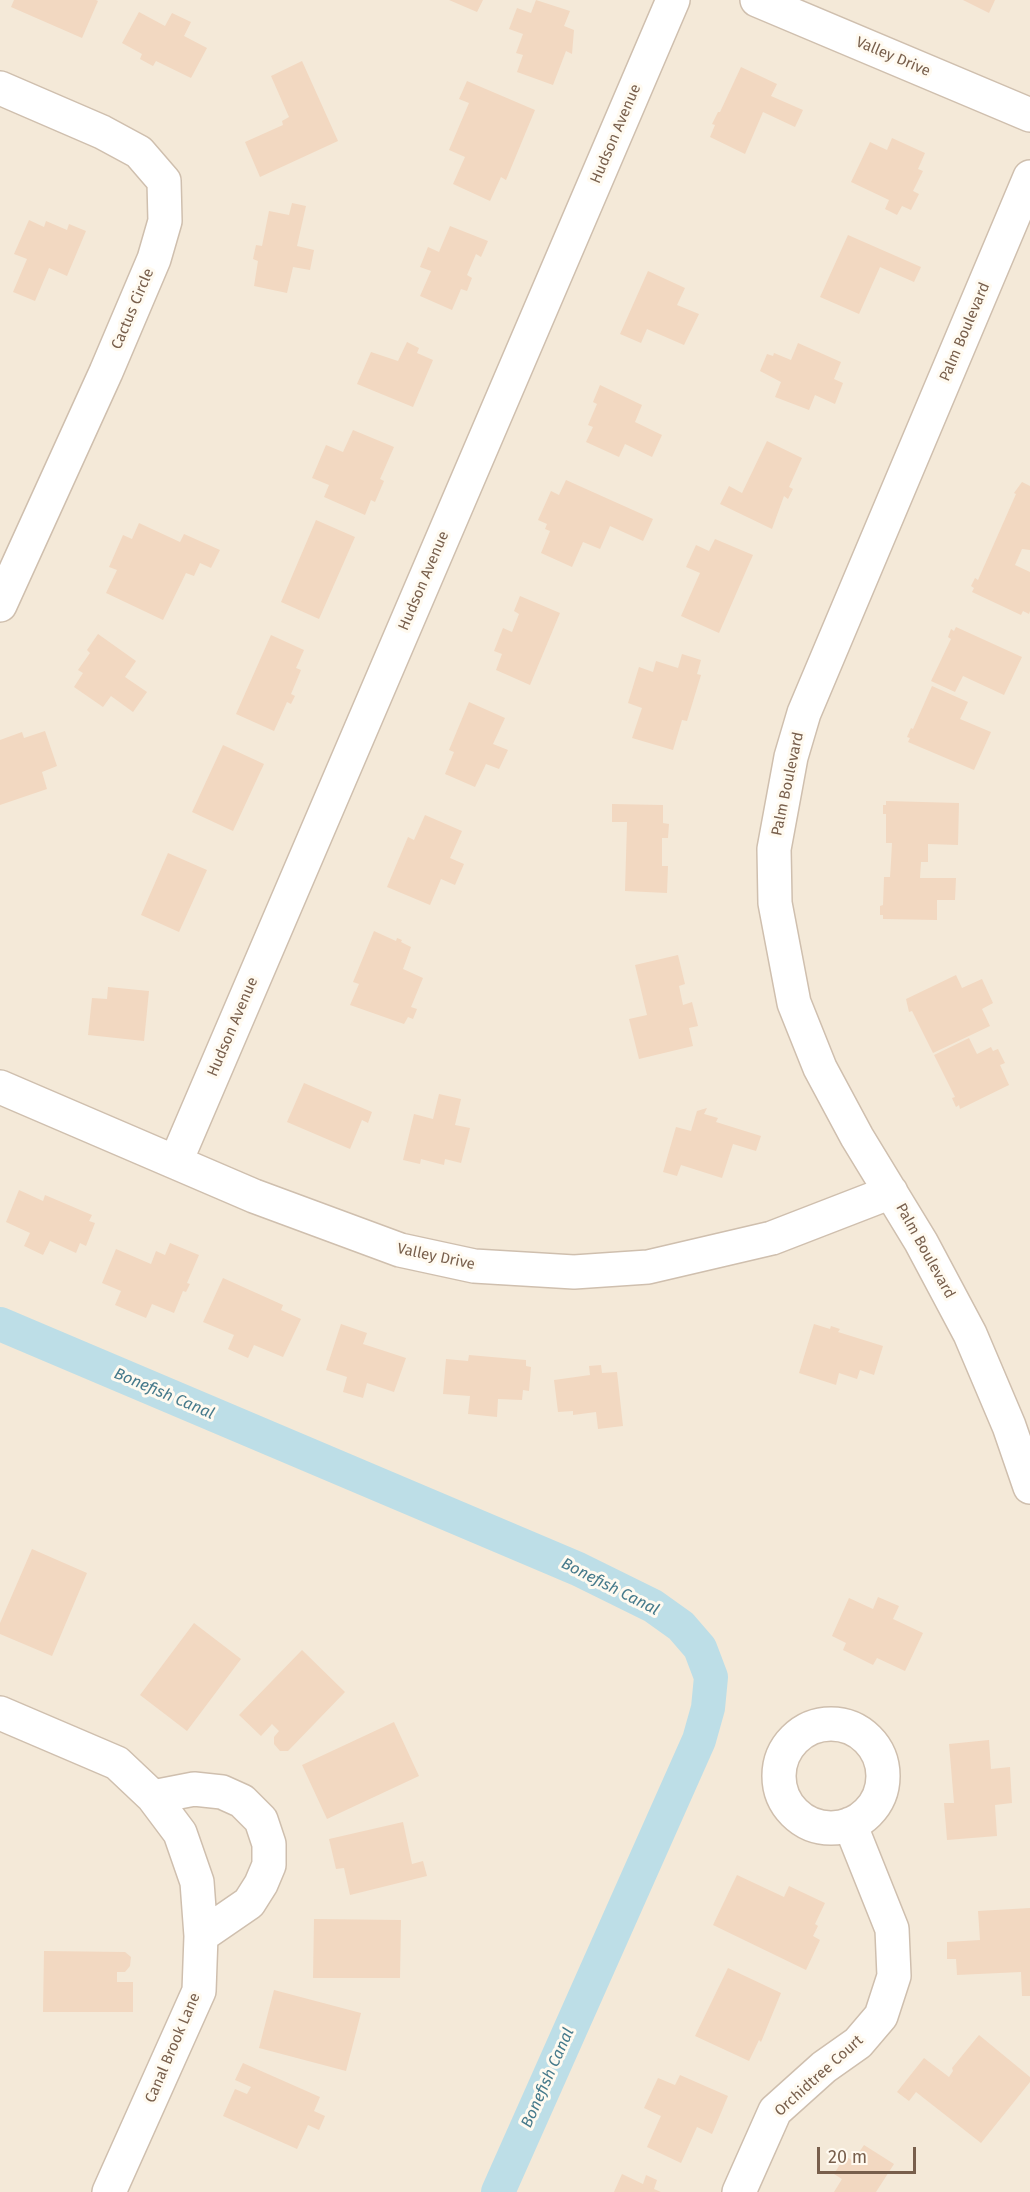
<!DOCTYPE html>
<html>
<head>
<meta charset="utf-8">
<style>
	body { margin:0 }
	#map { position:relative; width:1030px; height:2192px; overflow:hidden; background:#fdf6ea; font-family:"Fira Sans",sans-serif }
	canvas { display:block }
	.scale { position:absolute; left:817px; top:2147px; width:99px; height:27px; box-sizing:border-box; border:3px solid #785f4c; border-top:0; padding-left:8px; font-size:18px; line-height:21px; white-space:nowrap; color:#785f4c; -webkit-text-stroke:4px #fffaf0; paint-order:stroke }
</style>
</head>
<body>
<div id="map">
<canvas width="1030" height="2192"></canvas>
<div class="scale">20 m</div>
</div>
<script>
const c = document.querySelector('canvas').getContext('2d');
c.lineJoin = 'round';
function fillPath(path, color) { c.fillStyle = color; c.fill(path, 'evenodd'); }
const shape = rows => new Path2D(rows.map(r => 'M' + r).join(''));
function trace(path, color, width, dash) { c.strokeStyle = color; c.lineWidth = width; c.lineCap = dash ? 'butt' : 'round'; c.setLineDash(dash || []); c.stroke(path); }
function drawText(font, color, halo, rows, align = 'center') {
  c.font = font + ' "Fira Sans",sans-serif'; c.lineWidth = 6; c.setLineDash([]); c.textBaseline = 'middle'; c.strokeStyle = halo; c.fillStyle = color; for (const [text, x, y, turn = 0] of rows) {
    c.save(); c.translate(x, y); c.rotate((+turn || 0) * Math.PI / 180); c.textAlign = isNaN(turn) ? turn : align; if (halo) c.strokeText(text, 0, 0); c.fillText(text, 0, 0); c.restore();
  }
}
fillPath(shape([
	[0,0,1030,0,1030,2192,0,2192]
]), '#f4e9d8');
trace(shape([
	[0,1324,578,1569,653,1606,681,1626,700,1648,711,1677,708,1708,699,1740,498,2192]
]), '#bddee7', 34);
fillPath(shape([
	[14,0,96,0,98,1,82,38,11,7],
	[449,0,483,0,477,12],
	[536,0,570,11,564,26,574,30,572,54,566,51,553,85,517,72,523,55,516,53,523,34,509,29,517,8,531,13],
	[963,0,995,0,989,13],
	[139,12,165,26,172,13,191,22,184,36,207,48,191,78,156,61,153,66,140,59,142,54,122,43],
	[302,61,338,141,260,177,245,142,283,125,282,121,289,117,271,76],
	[741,67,777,84,771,96,803,110,795,127,763,112,745,154,710,137,715,125,712,124,718,112,720,112],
	[467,81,535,110,506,180,501,177,490,201,453,184,465,157,449,150,469,103,459,99],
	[892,138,925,153,918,169,923,171,913,191,919,194,911,210,902,206,897,215,885,209,889,200,851,182,870,142,887,150],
	[292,203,306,206,297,246,314,250,310,270,293,267,287,293,254,286,258,261,253,259,256,245,262,246,269,211,289,215],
	[29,220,44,227,46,221,67,230,69,224,86,231,67,276,49,268,35,301,13,292,27,259,14,254],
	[450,226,488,241,481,257,476,254,467,275,472,278,467,291,461,289,452,310,420,296,431,271,420,267,428,247,439,252],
	[848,235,921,267,914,282,880,267,859,314,820,297],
	[648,271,685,288,677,305,699,314,684,345,647,329,641,343,620,334],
	[407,342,419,348,417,353,433,360,413,407,357,384,371,352,398,361],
	[798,343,841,362,834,379,843,383,835,404,815,395,809,410,775,397,781,382,760,371,767,354,773,356,774,353,791,360],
	[600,385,642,405,635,422,662,435,652,457,625,444,619,457,586,442,593,427,588,425,597,404,593,402],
	[353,430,394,447,380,479,384,481,375,502,371,500,365,515,324,497,329,485,312,478,326,445,343,452],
	[767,441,802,458,789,487,793,489,788,499,784,496,772,529,720,504,729,486,742,493],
	[566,480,653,519,643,541,610,526,600,549,583,542,572,567,541,553,550,531,545,529,547,524,538,520,551,491,559,495],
	[1022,482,1030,486,1030,550,1022,549,1015,565,1030,572,1030,611,1029,614,1023,611,1021,615,972,592,974,588,971,586,975,578,978,580,1016,494,1014,493],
	[316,520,355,537,319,619,281,602],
	[139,523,180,542,184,534,220,550,211,568,200,563,194,576,186,573,163,620,106,593,117,570,109,567,123,535,132,539],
	[715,539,753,555,719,633,681,616,700,573,686,567,696,545,709,551],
	[520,596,560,613,530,685,496,670,502,654,494,651,503,628,512,632,519,614,514,611],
	[956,627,1022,657,1004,695,963,676,955,692,931,681,951,639,948,637,951,629,954,631],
	[98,634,136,661,125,677,147,692,133,712,111,696,103,707,74,687,83,673,78,670,90,653,87,650],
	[271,635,304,650,296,668,301,670,291,694,295,696,291,704,287,702,274,731,236,714],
	[682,654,701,660,697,674,701,675,687,721,682,720,673,750,632,738,642,708,628,703,639,667,653,672,656,661,678,668],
	[932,686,968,702,960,719,991,732,974,770,908,742,910,738,907,737,911,728,913,729],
	[469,702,505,718,493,744,508,750,499,769,486,764,475,787,445,774,454,752,449,750],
	[45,731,57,766,42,772,47,789,0,805,0,740,22,732,24,738],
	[223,745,264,764,233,831,192,812],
	[886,801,959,803,958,845,928,844,928,862,921,862,920,878,956,878,955,900,937,900,937,920,883,919,883,915,880,915,880,906,883,905,884,877,890,877,891,862,892,843,886,843,886,814,883,814,883,805,886,805],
	[612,804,663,805,663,823,669,824,668,838,662,838,662,866,668,866,667,893,625,891,627,822,612,822],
	[425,815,462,831,450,858,464,864,455,885,441,879,430,905,387,887,408,837,414,840],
	[168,853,207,870,179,932,141,915],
	[374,931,396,941,397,938,402,940,401,942,411,947,403,969,423,978,411,1007,417,1009,413,1019,408,1017,404,1024,350,1005,359,984,353,982],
	[678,955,685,984,679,986,683,1005,692,1002,698,1026,689,1028,693,1046,639,1059,629,1019,647,1015,635,965],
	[956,975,962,988,982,979,993,1003,982,1009,990,1026,933,1053,912,1011,909,1012,906,999],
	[108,987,149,991,144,1041,88,1035,92,998,107,999],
	[969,1038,977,1054,991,1047,993,1051,998,1049,1005,1063,1000,1065,1009,1085,960,1109,959,1105,956,1107,952,1098,955,1097,934,1055],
	[304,1083,372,1112,368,1123,362,1120,350,1149,287,1122],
	[439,1094,461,1099,455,1125,470,1128,461,1163,445,1159,444,1165,421,1159,420,1164,403,1160,414,1114,433,1119],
	[707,1108,704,1114,718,1118,716,1122,761,1136,756,1151,733,1144,722,1178,681,1165,677,1176,663,1172,676,1127,691,1131,697,1111],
	[19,1190,43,1201,45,1195,92,1215,89,1221,95,1223,86,1246,80,1243,76,1253,50,1241,43,1255,24,1246,30,1233,6,1222],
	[170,1243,199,1255,187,1283,190,1284,186,1292,183,1291,174,1313,152,1304,146,1318,115,1305,121,1291,102,1283,116,1249,151,1264,156,1251,165,1255],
	[223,1278,283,1305,281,1310,301,1319,283,1357,254,1345,248,1358,228,1349,234,1335,203,1322],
	[341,1324,367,1333,363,1344,406,1358,394,1392,367,1383,363,1398,343,1392,347,1377,326,1370],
	[814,1324,830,1329,831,1326,840,1329,838,1332,883,1346,874,1375,860,1370,857,1379,839,1373,836,1385,799,1373],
	[469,1355,526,1360,526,1366,531,1367,529,1391,523,1390,522,1400,498,1399,497,1417,468,1414,470,1396,443,1394,446,1359,468,1361],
	[601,1365,602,1373,617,1372,623,1426,598,1429,596,1412,573,1415,573,1411,558,1412,554,1380,590,1375,589,1366],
	[32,1549,87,1573,52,1656,0,1634,0,1623],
	[878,1597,899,1606,893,1619,923,1633,905,1671,877,1658,873,1665,843,1650,846,1643,832,1636,849,1598,873,1609],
	[194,1623,241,1659,187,1731,140,1695],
	[302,1650,345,1692,288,1751,280,1751,274,1744,274,1737,279,1731,272,1724,261,1736,239,1715],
	[394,1722,419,1776,327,1819,302,1765],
	[989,1740,991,1769,1010,1767,1012,1803,995,1805,997,1836,947,1840,944,1803,954,1803,949,1744],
	[403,1822,412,1864,423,1861,427,1876,350,1895,344,1868,336,1869,329,1839],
	[737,1875,784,1897,789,1886,825,1903,815,1924,818,1926,813,1936,820,1940,806,1970,713,1925],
	[1030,1908,1030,1996,1022,1996,1021,1972,957,1975,956,1959,947,1959,947,1942,980,1940,978,1911],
	[314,1919,401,1920,400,1978,313,1978],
	[44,1951,125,1952,131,1957,130,1966,125,1972,117,1972,117,1982,133,1982,133,2012,43,2012],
	[728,1968,781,1993,761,2042,759,2040,749,2061,695,2036],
	[274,1990,361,2013,346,2071,259,2048],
	[979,2035,1030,2077,1030,2082,981,2143,916,2092,909,2101,897,2092,924,2058,949,2077,953,2071,952,2068],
	[243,2063,320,2097,314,2111,325,2116,319,2130,308,2125,297,2149,223,2116,235,2089,247,2094,251,2087,235,2080],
	[680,2075,728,2096,712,2134,697,2127,681,2163,647,2147,661,2116,644,2108,658,2078,675,2085],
	[864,2145,894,2164,876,2192,834,2192,842,2179,834,2174,845,2156,853,2161],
	[622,2174,643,2184,646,2175,657,2180,654,2189,661,2192,614,2192]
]), '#f2d8c1');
const minor = shape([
	[757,0,1030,115],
	[0,88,102,132,139,152,164,181,165,221,154,259,106,372,0,605],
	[1030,177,804,713,791,757,774,849,775,903,794,1003,820,1068,857,1137,921,1242,970,1334,1009,1426,1030,1487],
	[0,1087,254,1196,400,1250,474,1266,574,1272,648,1267,772,1238,891,1192],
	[176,1161,673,0],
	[0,1713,117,1763,153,1797,180,1833,197,1882,201,1936,199,1991,109,2192],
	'779 1776a52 52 0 1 1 104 0a52 52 0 1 1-104 0Z',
	[153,1797,194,1789,222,1792,242,1801,261,1820,269,1844,269,1865,261,1884,249,1903,201,1936],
	[739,2192,775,2111,824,2067,858,2043,881,2016,894,1976,892,1929,850,1824]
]);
trace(minor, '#cfbfae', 36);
trace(minor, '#fff', 33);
drawText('15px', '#785f4c', '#fffaf0', [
	["Valley Drive",893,57,23],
	["Hudson Avenue",616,134,-67],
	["Cactus Circle",133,309,-67],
	["Palm Boulevard",965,332,-67],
	["Hudson Avenue",424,581,-67],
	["Palm Boulevard",788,784,-78],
	["Hudson Avenue",233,1027,-67],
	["Palm Boulevard",925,1251,61],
	["Valley Drive",436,1257,12],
	["Canal Brook Lane",173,2048,-67],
	["Orchidtree Court",819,2076,-42]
]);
drawText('italic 16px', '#467a8b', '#fffaf0', [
	["Bonefish Canal",164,1394,23],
	["Bonefish Canal",610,1587,27],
	["Bonefish Canal",548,2078,-66]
]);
</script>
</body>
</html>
